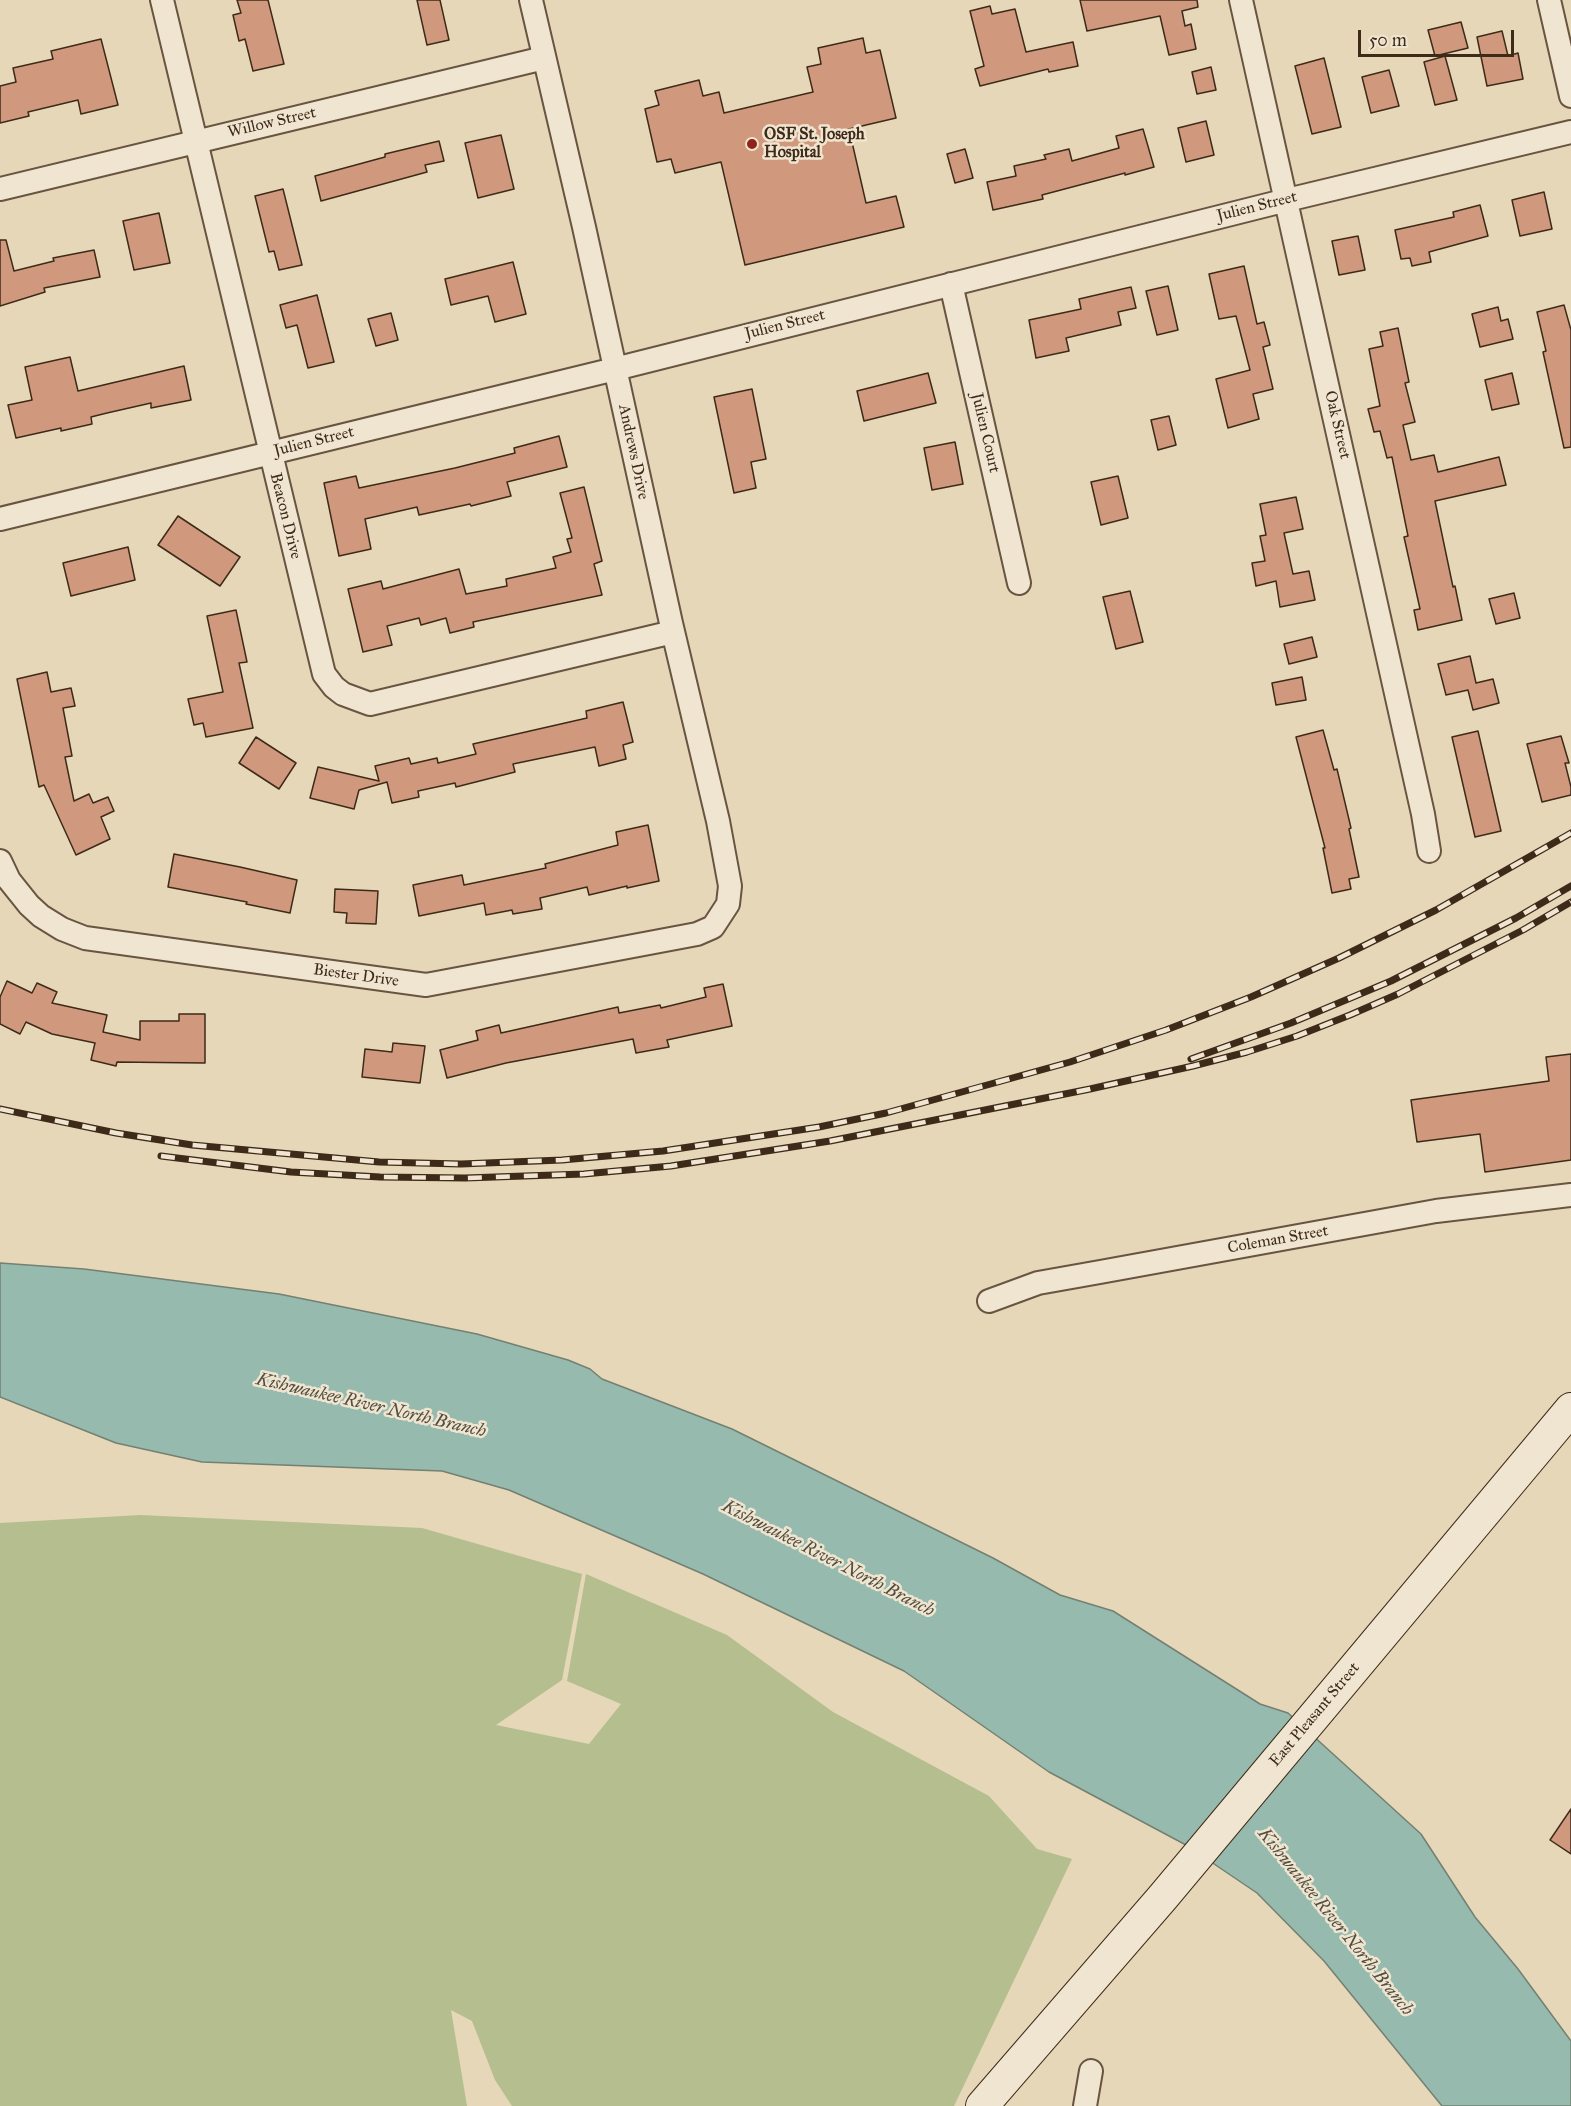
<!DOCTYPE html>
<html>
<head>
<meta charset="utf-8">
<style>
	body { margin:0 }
	#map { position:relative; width:1571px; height:2106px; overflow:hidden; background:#e6d7b8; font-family:"IM FELL Great Primer",serif }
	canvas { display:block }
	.scale { position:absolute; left:1358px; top:30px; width:156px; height:27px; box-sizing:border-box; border:3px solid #3e2a19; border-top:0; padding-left:8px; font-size:18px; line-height:21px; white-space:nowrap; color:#3e2a19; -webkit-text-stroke:4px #efe5d1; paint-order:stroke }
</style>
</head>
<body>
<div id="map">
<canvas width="1571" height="2106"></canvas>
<div class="scale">50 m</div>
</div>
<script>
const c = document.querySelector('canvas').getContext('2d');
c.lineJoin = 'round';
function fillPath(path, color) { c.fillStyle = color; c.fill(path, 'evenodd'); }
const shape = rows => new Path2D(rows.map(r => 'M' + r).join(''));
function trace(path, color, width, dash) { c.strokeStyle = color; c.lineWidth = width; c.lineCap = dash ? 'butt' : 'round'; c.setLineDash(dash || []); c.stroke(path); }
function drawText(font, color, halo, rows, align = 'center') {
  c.font = font + ' "IM FELL Great Primer",serif'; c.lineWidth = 5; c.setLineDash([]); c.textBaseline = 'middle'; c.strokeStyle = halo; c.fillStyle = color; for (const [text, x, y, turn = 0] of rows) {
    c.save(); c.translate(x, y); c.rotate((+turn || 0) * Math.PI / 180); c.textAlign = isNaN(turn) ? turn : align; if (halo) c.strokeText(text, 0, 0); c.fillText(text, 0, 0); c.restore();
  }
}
fillPath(shape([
	[140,1515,422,1528,582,1574,562,1680,496,1725,589,1744,621,1704,567,1681,586,1574,727,1635,833,1712,989,1796,1037,1849,1072,1859,954,2106,512,2106,495,2080,472,2021,451,2010,467,2106,0,2106,0,1523]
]), '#b4be8f');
const water = shape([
	[0,1263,84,1269,279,1294,477,1334,568,1360,590,1369,602,1379,732,1429,993,1558,1060,1595,1113,1611,1260,1704,1288,1713,1421,1834,1475,1917,1518,1969,1571,2041,1571,2106,1442,2106,1324,1961,1257,1893,1186,1845,1049,1772,904,1671,703,1574,509,1490,442,1471,202,1462,116,1443,0,1397,0,1263]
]);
fillPath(water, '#96baad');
trace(water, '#738072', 1.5);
const building = shape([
	[237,0,268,0,284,64,253,71,245,39,239,41,233,15,241,13,237,0],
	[417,0,440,0,449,40,427,45,417,0],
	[1080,0,1197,0,1198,7,1182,11,1185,26,1191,24,1196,49,1169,55,1160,16,1087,31,1080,0],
	[990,6,992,14,1015,9,1026,52,1073,42,1078,66,1049,72,1048,69,980,86,975,69,984,66,970,11,990,6],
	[1461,22,1468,48,1435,56,1428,30,1461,22],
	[1502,31,1508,56,1518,53,1523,79,1487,86,1477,37,1502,31],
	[863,38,866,53,880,50,896,118,849,129,866,203,896,196,904,227,745,265,721,162,675,173,671,159,657,162,645,109,659,105,655,91,699,80,703,96,719,92,724,113,813,92,807,67,821,64,818,48,863,38],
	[101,39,118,105,81,114,78,100,28,112,29,116,0,123,0,86,16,82,13,68,53,59,51,51,101,39],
	[1445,56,1457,100,1435,105,1424,62,1445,56],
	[1324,58,1341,127,1312,134,1295,66,1324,58],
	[1211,67,1216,90,1197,94,1192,72,1211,67],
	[1389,70,1399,106,1371,113,1362,77,1389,70],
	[1206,121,1214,155,1186,162,1178,128,1206,121],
	[1143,129,1154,167,1125,175,1125,173,1042,195,1043,199,993,210,987,182,1016,176,1014,166,1046,159,1044,155,1069,149,1072,161,1119,148,1116,136,1143,129],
	[501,135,514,189,478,198,465,143,501,135],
	[439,141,444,161,425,165,427,172,321,201,315,176,385,157,385,154,439,141],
	[965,149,973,178,955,183,947,154,965,149],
	[283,189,302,265,279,270,274,251,269,252,255,196,283,189],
	[1544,192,1552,229,1520,236,1512,200,1544,192],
	[1480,205,1488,236,1429,252,1431,262,1412,266,1410,258,1401,259,1395,230,1454,217,1453,212,1480,205],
	[159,213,170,263,134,270,123,221,159,213],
	[1358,236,1365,270,1339,275,1332,241,1358,236],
	[0,240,6,240,14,271,54,261,53,258,94,250,100,277,44,288,45,292,0,306,0,240],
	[513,262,526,314,495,322,488,296,451,305,445,279,513,262],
	[1244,266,1257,324,1264,322,1270,345,1263,347,1273,389,1253,394,1259,419,1228,428,1216,379,1250,370,1236,316,1219,319,1209,274,1244,266],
	[1168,286,1178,330,1157,335,1146,291,1168,286],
	[1131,287,1136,308,1118,312,1121,325,1066,338,1069,351,1036,358,1029,320,1081,309,1079,299,1131,287],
	[317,295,334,362,308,368,297,325,286,328,280,305,317,295],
	[1564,305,1571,330,1571,447,1564,448,1543,352,1546,351,1537,312,1564,305],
	[1498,307,1501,321,1508,319,1513,339,1480,347,1472,314,1498,307],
	[391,313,398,340,376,346,368,319,391,313],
	[1398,328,1409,382,1405,383,1415,422,1403,425,1411,460,1434,455,1438,472,1499,457,1506,485,1435,501,1453,587,1455,586,1462,620,1418,630,1414,610,1420,609,1404,537,1408,536,1392,457,1387,458,1380,431,1374,432,1368,409,1380,406,1369,349,1383,346,1380,332,1398,328],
	[70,357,78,391,184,366,191,400,151,408,151,403,107,413,91,417,92,424,61,431,61,428,16,438,8,405,32,400,25,367,70,357],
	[928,373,936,403,864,421,857,391,928,373],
	[1512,373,1519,404,1492,410,1485,380,1512,373],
	[752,389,766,459,751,462,756,488,734,493,714,397,752,389],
	[1169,416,1176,445,1158,450,1151,420,1169,416],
	[559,436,567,467,507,482,511,496,471,506,470,504,419,515,417,507,365,519,371,549,339,556,324,483,356,476,359,488,455,468,515,453,514,448,559,436],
	[955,442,963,484,932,490,924,448,955,442],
	[1118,476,1128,518,1101,525,1091,482,1118,476],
	[584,487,602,561,594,564,602,595,473,622,474,627,450,633,446,618,421,625,419,618,387,626,392,645,363,652,348,589,381,581,383,589,459,569,466,594,507,586,506,579,556,568,553,557,571,552,567,539,572,538,560,493,584,487],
	[1296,497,1303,529,1284,533,1293,574,1309,571,1315,600,1280,607,1276,581,1256,586,1252,563,1265,561,1260,536,1266,535,1260,504,1296,497],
	[178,516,240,557,220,586,158,545,178,516],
	[128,547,135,580,71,596,63,563,128,547],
	[1130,591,1143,642,1116,649,1103,597,1130,591],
	[1514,593,1520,618,1496,624,1489,599,1514,593],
	[236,610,247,662,239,663,253,728,206,737,203,723,194,725,188,699,223,692,207,616,236,610],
	[1312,637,1317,657,1289,664,1284,644,1312,637],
	[1470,656,1476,683,1493,679,1499,703,1473,710,1468,690,1446,695,1438,664,1470,656],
	[47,672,51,692,71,688,75,706,63,708,72,756,65,757,74,801,89,794,93,803,108,797,114,811,101,817,110,839,76,855,44,785,39,787,17,679,47,672],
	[1302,677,1306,700,1276,705,1272,683,1302,677],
	[623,702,633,742,623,745,626,759,599,766,595,747,513,764,515,772,456,787,455,783,418,791,419,797,392,803,387,782,359,790,354,809,310,798,318,767,379,781,375,766,409,758,411,764,437,758,438,763,476,754,473,744,587,718,586,711,623,702],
	[1323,730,1334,770,1337,769,1351,828,1349,829,1359,877,1349,879,1351,889,1332,893,1323,848,1325,848,1296,737,1323,730],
	[1478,731,1501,831,1475,837,1452,737,1478,731],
	[1561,736,1569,763,1565,763,1571,787,1571,795,1542,802,1527,744,1561,736],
	[256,737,296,763,279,789,239,763,256,737],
	[648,825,659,881,627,888,627,886,589,895,587,887,540,898,542,909,513,914,512,910,486,915,484,903,419,916,413,885,462,875,464,885,546,868,545,864,618,845,616,832,648,825],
	[174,854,240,867,297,880,290,913,246,904,247,902,168,887,174,854],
	[335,889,378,891,376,924,346,923,347,913,334,912,335,889],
	[7,981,32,993,37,983,57,992,52,1003,107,1015,103,1032,140,1040,140,1021,179,1021,179,1014,205,1014,205,1063,117,1062,116,1066,91,1060,95,1043,52,1034,26,1022,20,1034,0,1024,0,997,7,981],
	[723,984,732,1026,667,1040,669,1047,636,1053,633,1039,506,1063,447,1078,440,1050,478,1040,476,1031,499,1025,501,1033,618,1007,619,1013,660,1005,661,1008,706,997,704,988,723,984],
	[393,1043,425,1046,420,1083,362,1077,365,1049,392,1052,393,1043],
	[1571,1054,1571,1160,1485,1172,1480,1134,1417,1142,1411,1100,1549,1081,1546,1057,1571,1054],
	[1571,1809,1571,1854,1550,1840,1571,1809]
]);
fillPath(building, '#d0997e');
trace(building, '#3e2a19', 1.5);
const minor = shape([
	[162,0,324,674,334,687,343,694,370,704,673,632],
	[1241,0,1423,814,1429,851],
	[1549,0,1571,96],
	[0,189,544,58],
	[951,284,1019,583],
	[0,519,615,369,1287,200,1571,132],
	[0,861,9,880,29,905,41,916,62,929,85,938,426,985,697,934,713,927,728,904,730,886,718,821,671,623,584,227,531,0],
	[989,1301,1038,1283,1100,1272,1436,1211,1571,1195],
	[1085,2106,1091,2071]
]);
const secondary = shape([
	[982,2106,1163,1897,1571,1409]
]);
trace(minor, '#685541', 26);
trace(secondary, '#3e2a19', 34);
trace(minor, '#efe5d1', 22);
trace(secondary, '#efe5d1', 32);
const rail = shape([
	[1191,1059,1291,1023,1391,981,1516,918,1571,886],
	[0,1109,116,1133,192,1145,379,1162,461,1164,562,1160,663,1151,819,1127,886,1113,1070,1062,1166,1030,1251,997,1339,958,1436,910,1571,833],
	[161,1156,291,1172,380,1177,465,1178,584,1174,671,1166,830,1141,1090,1089,1193,1066,1247,1052,1297,1036,1350,1015,1398,994,1523,930,1571,902]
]);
trace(rail, '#3e2a19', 7);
trace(rail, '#efe5d1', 4.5, [14]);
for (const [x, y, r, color] of [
	[752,144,6,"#8f2418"]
]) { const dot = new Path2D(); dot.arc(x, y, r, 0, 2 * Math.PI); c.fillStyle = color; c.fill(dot); trace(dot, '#efe5d1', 2); }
drawText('16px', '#3e2a19', '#efe5d1', [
	["Willow Street",272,123,-13],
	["Julien Street",1257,207,-14],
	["Julien Street",785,325,-14],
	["Oak Street",1337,425,77],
	["Julien Court",985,433,77],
	["Julien Street",314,442,-14],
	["Andrews Drive",633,452,78],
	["Beacon Drive",285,516,76],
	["Biester Drive",356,976,8],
	["Coleman Street",1278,1240,-10],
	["East Pleasant Street",1315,1715,-50]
]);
drawText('bold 16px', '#3e2a19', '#efe5d1', [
	["OSF St. Joseph",764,135],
	["Hospital",764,153]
], 'left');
drawText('italic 18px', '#544e3e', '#efe5d1', [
	["Kishwaukee River North Branch",371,1406,13],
	["Kishwaukee River North Branch",828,1559,27],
	["Kishwaukee River North Branch",1335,1922,51]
]);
</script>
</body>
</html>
